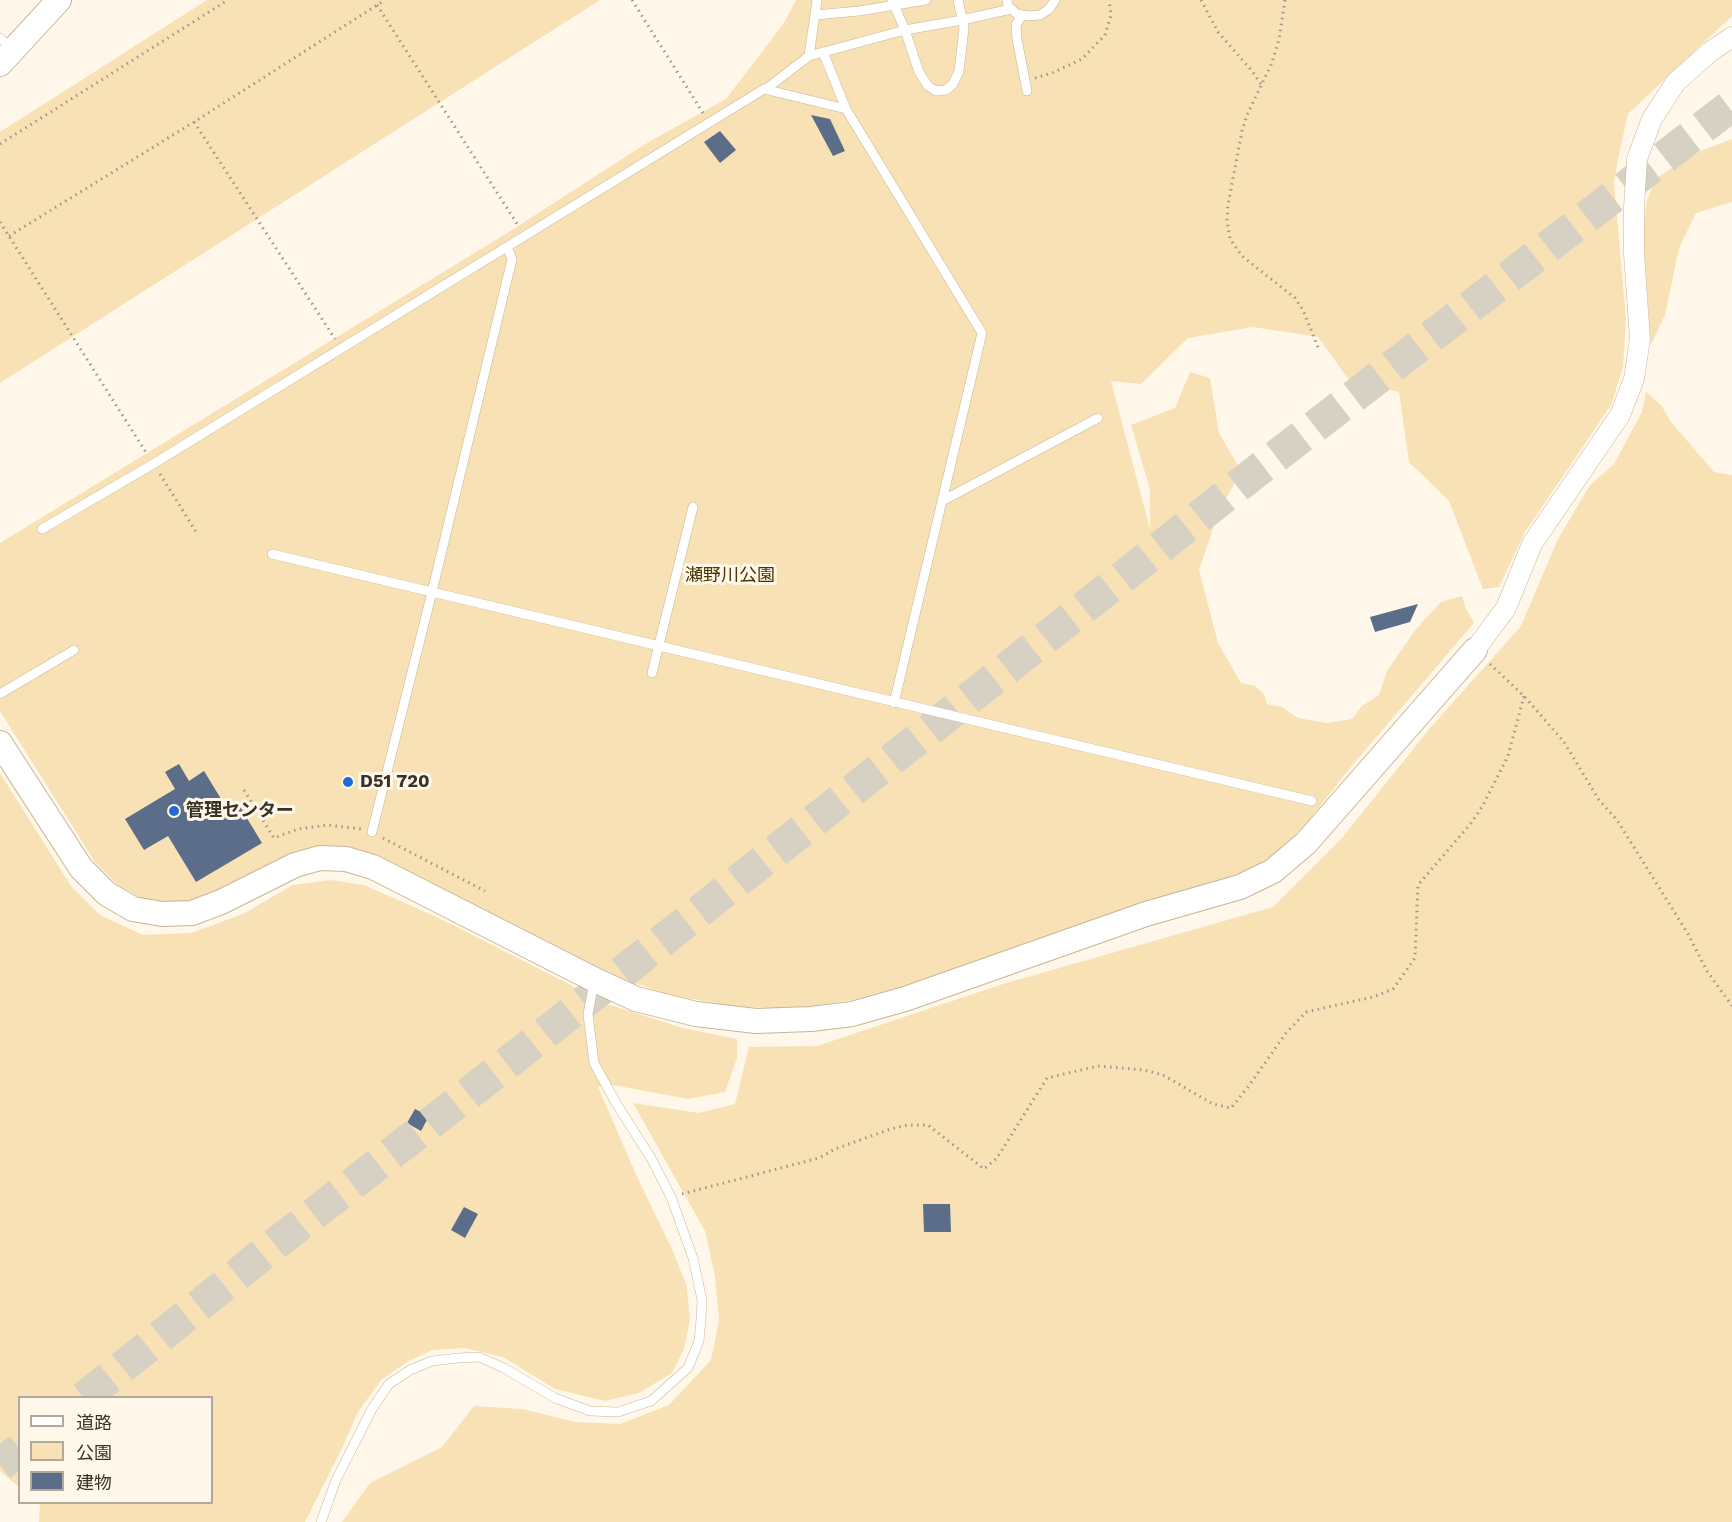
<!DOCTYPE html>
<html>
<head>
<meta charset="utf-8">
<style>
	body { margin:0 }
	#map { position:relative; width:1732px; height:1522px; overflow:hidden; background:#fff8ea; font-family:"Work Sans","Noto Sans JP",sans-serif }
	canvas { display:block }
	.legend { position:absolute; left:18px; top:1396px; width:195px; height:108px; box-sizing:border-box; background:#fff8ea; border:2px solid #b0a99c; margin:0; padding:8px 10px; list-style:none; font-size:18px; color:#393326 }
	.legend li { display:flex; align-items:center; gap:12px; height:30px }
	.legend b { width:30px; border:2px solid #b0a99c }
</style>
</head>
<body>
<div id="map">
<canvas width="1732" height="1522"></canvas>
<ul class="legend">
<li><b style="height:8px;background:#fff"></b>道路</li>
<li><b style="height:16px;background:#f8e1b4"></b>公園</li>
<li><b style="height:16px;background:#5b6d88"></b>建物</li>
</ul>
</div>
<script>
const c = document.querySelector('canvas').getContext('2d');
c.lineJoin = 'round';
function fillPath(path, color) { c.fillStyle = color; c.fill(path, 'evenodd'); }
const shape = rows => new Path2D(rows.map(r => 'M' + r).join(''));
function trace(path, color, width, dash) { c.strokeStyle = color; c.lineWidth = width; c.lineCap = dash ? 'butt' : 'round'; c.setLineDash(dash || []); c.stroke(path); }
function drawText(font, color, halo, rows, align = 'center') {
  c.font = font + ' "Work Sans","Noto Sans JP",sans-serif'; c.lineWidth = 6; c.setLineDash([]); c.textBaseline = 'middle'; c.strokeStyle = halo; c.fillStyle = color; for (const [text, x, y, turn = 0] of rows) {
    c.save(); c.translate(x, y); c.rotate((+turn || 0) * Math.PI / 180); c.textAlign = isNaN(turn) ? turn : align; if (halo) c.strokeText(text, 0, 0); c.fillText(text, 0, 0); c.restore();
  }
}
fillPath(shape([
	[207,0,600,0,0,383,0,132],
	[796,0,1732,0,1732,16,1628,114,1619,154,1614,183,1626,319,1623,367,1611,405,1525,532,1499,587,1483,589,1449,501,1409,462,1399,392,1349,380,1318,337,1253,327,1188,338,1141,384,1111,381,1150,529,1150,489,1131,425,1175,408,1190,372,1210,378,1219,433,1241,471,1218,514,1199,570,1218,643,1241,683,1255,686,1264,694,1267,704,1282,707,1298,718,1327,723,1352,719,1362,706,1379,695,1387,671,1416,629,1441,602,1462,596,1466,609,1474,623,1350,768,1306,824,1272,858,1219,883,894,989,857,999,794,1009,733,1006,670,995,613,976,377,855,347,846,316,846,284,856,215,892,182,903,148,902,118,885,95,862,0,711,0,543,512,230,647,143,726,99,784,23],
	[1732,139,1732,202,1696,213,1679,248,1665,315,1651,345,1643,235,1647,199,1657,178,1690,155],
	[1646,392,1661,405,1671,422,1714,472,1732,475,1732,1522,342,1522,370,1483,442,1447,474,1406,522,1409,575,1422,620,1424,669,1405,711,1360,719,1320,715,1276,705,1231,633,1103,699,1113,735,1104,749,1047,817,1046,1003,984,1273,907,1341,839,1431,727,1521,626,1558,539,1590,485,1614,464,1642,412],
	[0,773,71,886,100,915,143,935,191,933,243,914,293,885,331,880,364,885,441,919,610,1005,683,1028,737,1039,737,1058,725,1092,688,1099,613,1085,598,1087,639,1181,673,1251,687,1287,690,1320,684,1349,672,1373,639,1393,605,1401,555,1389,503,1357,465,1348,432,1350,407,1362,381,1380,358,1412,343,1446,305,1522,39,1522,40,1505,38,1503,212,1502,212,1398,20,1398,19,1487,0,1471]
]), '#f8e1b4');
fillPath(shape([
	[811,115,830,119,845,151,833,156],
	[720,131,736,150,720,163,704,142],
	[1418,604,1410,622,1375,632,1370,617],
	[179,764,189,781,204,771,229,812,239,805,262,843,196,882,168,836,144,850,125,819,175,789,165,772],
	[415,1109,429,1116,421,1131,407,1123],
	[923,1204,950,1204,951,1232,924,1232],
	[464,1207,478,1214,465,1238,451,1230]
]), '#5b6d88');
trace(shape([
	[84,1398,279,1241,463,1098,1257,471,1732,105],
	[0,1465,20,1449]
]), '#d7d1c3', 33, [33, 16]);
const service = shape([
	[892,0,905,30,919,72,928,86,936,91,946,90,953,84,959,71,964,28,958,0],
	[1007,0,1008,6,1017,14,1028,16,1040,15,1049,9,1055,0],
	[815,15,859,11,926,0],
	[1022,15,1016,25,1017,39,1027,91],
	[0,38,12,50],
	[823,52,846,109],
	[809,56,905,30,962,20,1011,9],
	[766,89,809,56,817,0],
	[942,501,1098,418],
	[42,529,153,464,764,89,846,109,982,333,894,703],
	[272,554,1312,801],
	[652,673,693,507],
	[0,694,74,650],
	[372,832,432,592,512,259,507,247],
	[321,1522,336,1480,372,1409,389,1384,410,1370,432,1361,458,1358,479,1357,504,1368,555,1398,590,1411,618,1412,651,1401,688,1368,699,1341,701,1319,702,1300,693,1258,671,1197,651,1158,616,1103,594,1063,588,1014,594,982]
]);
const minor = shape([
	[1475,650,1506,608,1532,544,1620,415,1634,379,1640,339,1634,254,1634,207,1637,159,1652,119,1676,82,1710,52,1732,37]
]);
const tertiary = shape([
	[0,64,59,0],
	[0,743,81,868,107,894,133,909,162,914,192,913,221,902,295,865,320,858,346,859,373,867,595,980,636,999,696,1014,756,1021,811,1019,852,1014,905,999,1146,914,1240,887,1273,871,1306,843,1475,650]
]);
trace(service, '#c6b695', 10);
trace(minor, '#c6b695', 21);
trace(tertiary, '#c6b695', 26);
trace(shape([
	[632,0,703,113],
	[1201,0,1218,32,1252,71,1261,84],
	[1285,0,1279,40,1271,65,1247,115,1242,131,1228,205,1227,220,1230,239,1242,256,1295,298,1303,310,1319,350],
	[377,5,519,227],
	[1035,78,1052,73,1082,59,1105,35,1111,15,1109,0],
	[194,122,335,339],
	[0,144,228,0],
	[0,222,147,454],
	[9,236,194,122,385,0],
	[160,474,198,535],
	[1490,664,1524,696,1564,742,1599,800,1617,820,1688,934,1707,971,1732,1006],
	[244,790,274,838,298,829,328,825,361,829],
	[383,838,485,891],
	[682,1194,819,1158,835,1149,888,1130,907,1125,928,1125,984,1169,997,1158,1047,1078,1098,1066,1144,1070,1163,1075,1213,1104,1231,1108,1248,1087,1286,1033,1306,1012,1373,997,1393,989,1415,958,1418,885,1472,822,1483,805,1508,756,1524,696]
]), '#9e978a', 3, [1.5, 4.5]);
trace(service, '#fff', 9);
trace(minor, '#fff', 20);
trace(tertiary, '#fff', 24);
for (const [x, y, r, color] of [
	[348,782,6,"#216ad5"],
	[174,811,6,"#216ad5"]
]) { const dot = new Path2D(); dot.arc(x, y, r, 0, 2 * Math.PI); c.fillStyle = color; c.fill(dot); trace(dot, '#fff8ea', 2); }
drawText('18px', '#493500', '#fff8ea', [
	["瀬野川公園",730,576]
]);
drawText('bold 18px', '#393326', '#fff8ea', [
	["D51 720",360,782],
	["管理センター",186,811]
], 'left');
</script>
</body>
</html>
